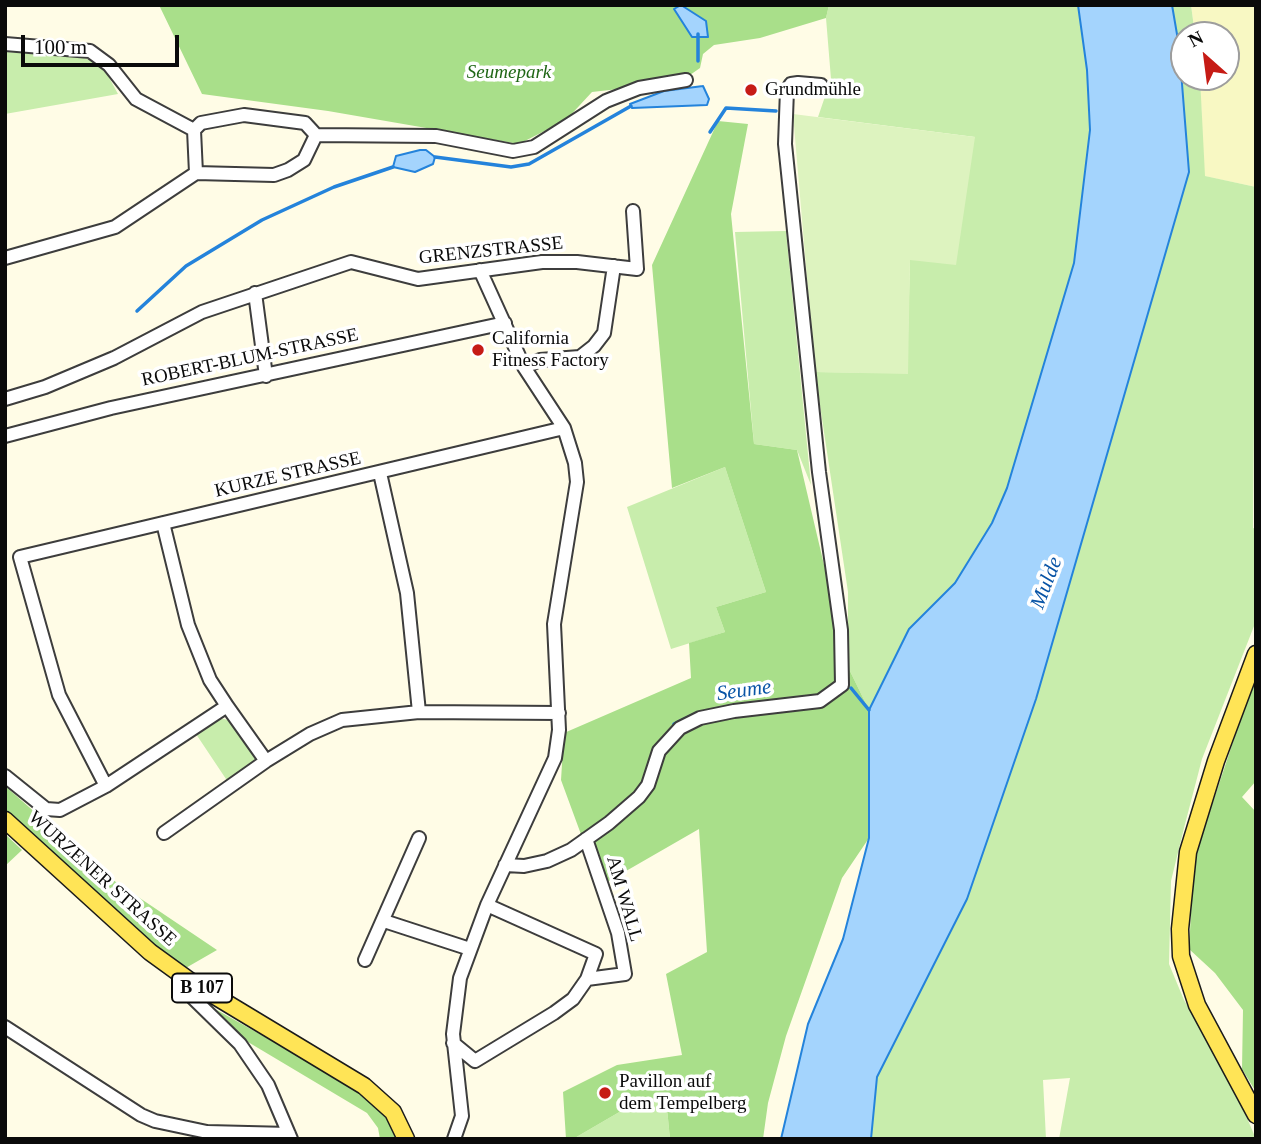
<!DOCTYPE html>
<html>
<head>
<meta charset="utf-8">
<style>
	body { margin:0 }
	#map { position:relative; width:1261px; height:1144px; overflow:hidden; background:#fffce6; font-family:Georgia,serif }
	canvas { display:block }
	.frame { position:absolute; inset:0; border:7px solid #0a0a0a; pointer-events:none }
	.north { position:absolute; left:1170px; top:21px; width:70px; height:70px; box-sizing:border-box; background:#fff; border:2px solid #9d9d9d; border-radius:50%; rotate:332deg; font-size:19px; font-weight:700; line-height:28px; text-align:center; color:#0a0a0a }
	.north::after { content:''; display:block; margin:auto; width:24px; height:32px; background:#c61b15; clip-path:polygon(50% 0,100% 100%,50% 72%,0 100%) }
	.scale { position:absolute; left:21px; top:35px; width:158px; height:32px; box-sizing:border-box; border:4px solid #0a0a0a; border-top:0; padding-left:9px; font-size:21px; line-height:24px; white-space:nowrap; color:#0a0a0a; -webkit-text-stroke:5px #fff; paint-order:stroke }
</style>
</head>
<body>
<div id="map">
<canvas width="1261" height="1144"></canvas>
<div class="frame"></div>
<div class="north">N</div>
<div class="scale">100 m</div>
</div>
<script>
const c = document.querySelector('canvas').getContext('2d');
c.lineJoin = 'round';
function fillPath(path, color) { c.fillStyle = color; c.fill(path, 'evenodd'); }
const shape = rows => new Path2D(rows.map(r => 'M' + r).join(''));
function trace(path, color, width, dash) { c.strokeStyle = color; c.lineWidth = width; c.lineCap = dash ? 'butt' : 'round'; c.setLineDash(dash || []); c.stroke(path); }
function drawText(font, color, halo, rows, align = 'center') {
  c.font = font + ' Georgia,serif'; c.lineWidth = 7; c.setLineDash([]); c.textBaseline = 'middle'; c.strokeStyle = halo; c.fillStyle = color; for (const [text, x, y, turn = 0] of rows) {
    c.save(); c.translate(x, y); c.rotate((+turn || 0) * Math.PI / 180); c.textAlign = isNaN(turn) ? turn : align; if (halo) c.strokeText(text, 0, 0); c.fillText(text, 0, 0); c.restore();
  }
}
fillPath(shape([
	[1191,5,1256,5,1256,187,1204,176,1200,77,1226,77,1226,35,1195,35]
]), '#f8f8c3');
fillPath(shape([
	[829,5,1078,5,1087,70,1090,130,1074,264,1007,488,992,523,955,583,909,629,869,710,848,667,848,592,815,372,907,373,910,259,975,137,818,117,831,79,826,18],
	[1172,5,1191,5,1195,35,1184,35,1184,77,1200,77,1205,176,1256,187,1253,528,1256,529,1256,621,1202,759,1184,828,1171,881,1169,964,1184,1000,1229,1076,1256,1139,1059,1139,1070,1078,1043,1080,1046,1139,871,1139,877,1077,967,899,1036,699,1189,172,1179,46],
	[5,52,78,56,92,61,105,70,118,94,5,114],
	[786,231,811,485,797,450,754,444,735,232],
	[725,467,766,592,716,607,725,632,671,649,627,507],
	[220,718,232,721,255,759,253,765,228,782,196,734],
	[666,1098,670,1139,573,1139,640,1100]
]), '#c8edac');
fillPath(shape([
	[159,5,829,5,826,18,760,38,714,45,703,54,700,68,680,82,592,92,566,120,519,144,328,111,202,94],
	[718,121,748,124,731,214,754,444,797,450,848,667,869,710,869,838,842,878,786,1036,768,1103,763,1139,670,1139,666,1098,640,1100,573,1139,566,1139,563,1092,617,1065,682,1055,666,974,707,952,699,829,600,886,561,780,564,733,691,678,689,643,725,632,716,607,766,592,725,467,672,488,652,265],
	[1256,673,1256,781,1242,797,1256,812,1256,1092,1242,1069,1243,1010,1215,973,1189,949,1194,859],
	[5,786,110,878,217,950,184,969,153,947,5,811],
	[5,834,22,850,5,866],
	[208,1005,361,1091,390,1117,399,1139,380,1139,378,1128,367,1113,248,1042]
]), '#a9df8a');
fillPath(shape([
	[793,114,975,137,956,265,910,260,908,374,815,372]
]), '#ddf3bf');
const water = shape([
	[681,5,706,21,708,37,692,37,674,9,681,5],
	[1078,5,1172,5,1179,46,1189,172,1036,699,967,899,877,1077,871,1139,781,1139,808,1024,843,939,869,838,869,710,909,629,955,583,992,523,1007,488,1074,263,1090,130,1087,70,1078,5],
	[703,86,709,99,707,105,632,108,630,104,664,91,703,86],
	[420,150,426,150,435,157,433,164,415,172,393,167,396,156,420,150]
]);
fillPath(water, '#a4d4fd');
trace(water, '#2483db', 2);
trace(shape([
	[698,34,698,61],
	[710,132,726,108,776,111],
	[435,157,511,167,529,164,631,106],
	[137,311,186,266,262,220,334,187,393,167],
	[851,688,869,710],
	[674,724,697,713]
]), '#2483db', 3.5);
const minor = shape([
	[5,44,90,51,109,65,136,99,194,130],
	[196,173,274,175,288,170,304,160,316,135],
	[5,258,115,227,196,173,194,130,201,123,244,115,305,123,316,135,436,136,513,151,534,147,606,101,639,88,686,80],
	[255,293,266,376],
	[524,367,540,360,580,357,594,346,604,333,614,266],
	[5,399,45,387,114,358,202,312,351,262,418,279,542,262,577,262,637,269,633,211],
	[5,436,111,408,505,323],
	[380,473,407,593,419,712],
	[163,523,188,625,210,680,227,706],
	[5,776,46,809,60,810,106,786,227,706,266,761],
	[106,786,59,695,20,557,564,428],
	[164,833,266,761,310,734,342,720,419,712,559,713],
	[586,839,618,933,625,974,587,979],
	[505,865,524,866,547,861,571,850,609,823,639,797,648,785,659,751,680,728,700,718,734,711,820,701,842,685,841,630,819,472,785,144,787,90,791,84,798,83,821,85],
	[384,921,470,949],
	[365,960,419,838],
	[190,981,193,998,240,1044,268,1085,291,1139],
	[5,1027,141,1115,155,1121,207,1132,289,1134],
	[453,1043,475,1061,554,1013,573,999,587,979,596,954,487,905],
	[454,1139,462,1116,453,1034,460,978,487,905,555,758,559,730,554,624,577,482,575,463,564,428,524,367,480,270]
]);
const major = shape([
	[1256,654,1216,761,1188,852,1180,929,1181,956,1197,1005,1256,1115],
	[5,820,150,952,190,981,364,1086,393,1112,406,1139]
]);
trace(minor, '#3d3d3d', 16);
trace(major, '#1b1b1b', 19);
trace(minor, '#fff', 12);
trace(major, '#ffe456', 16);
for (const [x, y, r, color] of [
	[751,90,7,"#c61b15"],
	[478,350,7,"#c61b15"],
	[605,1093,7,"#c61b15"]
]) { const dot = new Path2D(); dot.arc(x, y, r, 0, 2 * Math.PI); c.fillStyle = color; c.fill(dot); trace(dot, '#fff', 2.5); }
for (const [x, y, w] of [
	[202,988,60]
]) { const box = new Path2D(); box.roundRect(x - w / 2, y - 14.5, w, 29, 5); c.fillStyle = '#fff'; c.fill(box); trace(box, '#0a0a0a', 2); }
drawText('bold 18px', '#0a0a0a', null, [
	["B 107",202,988]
]);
drawText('italic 19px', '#1f6615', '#fff', [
	["Seumepark",509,73]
]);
drawText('19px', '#0a0a0a', '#fff', [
	["Grundmühle",765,90],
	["California",492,339],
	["Fitness Factory",492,361],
	["Pavillon auf",619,1082],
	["dem Tempelberg",619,1104]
], 'left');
drawText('19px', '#0a0a0a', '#fff', [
	["GRENZSTRASSE",491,251,-6],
	["ROBERT-BLUM-STRASSE",250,358,-12],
	["KURZE STRASSE",288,475,-13],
	["WURZENER STRASSE",102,879,42],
	["AM WALL",624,899,74]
]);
drawText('italic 21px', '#0854a6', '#fff', [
	["Mulde",1047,583,-69],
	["Seume",744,691,-8]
]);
</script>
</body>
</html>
